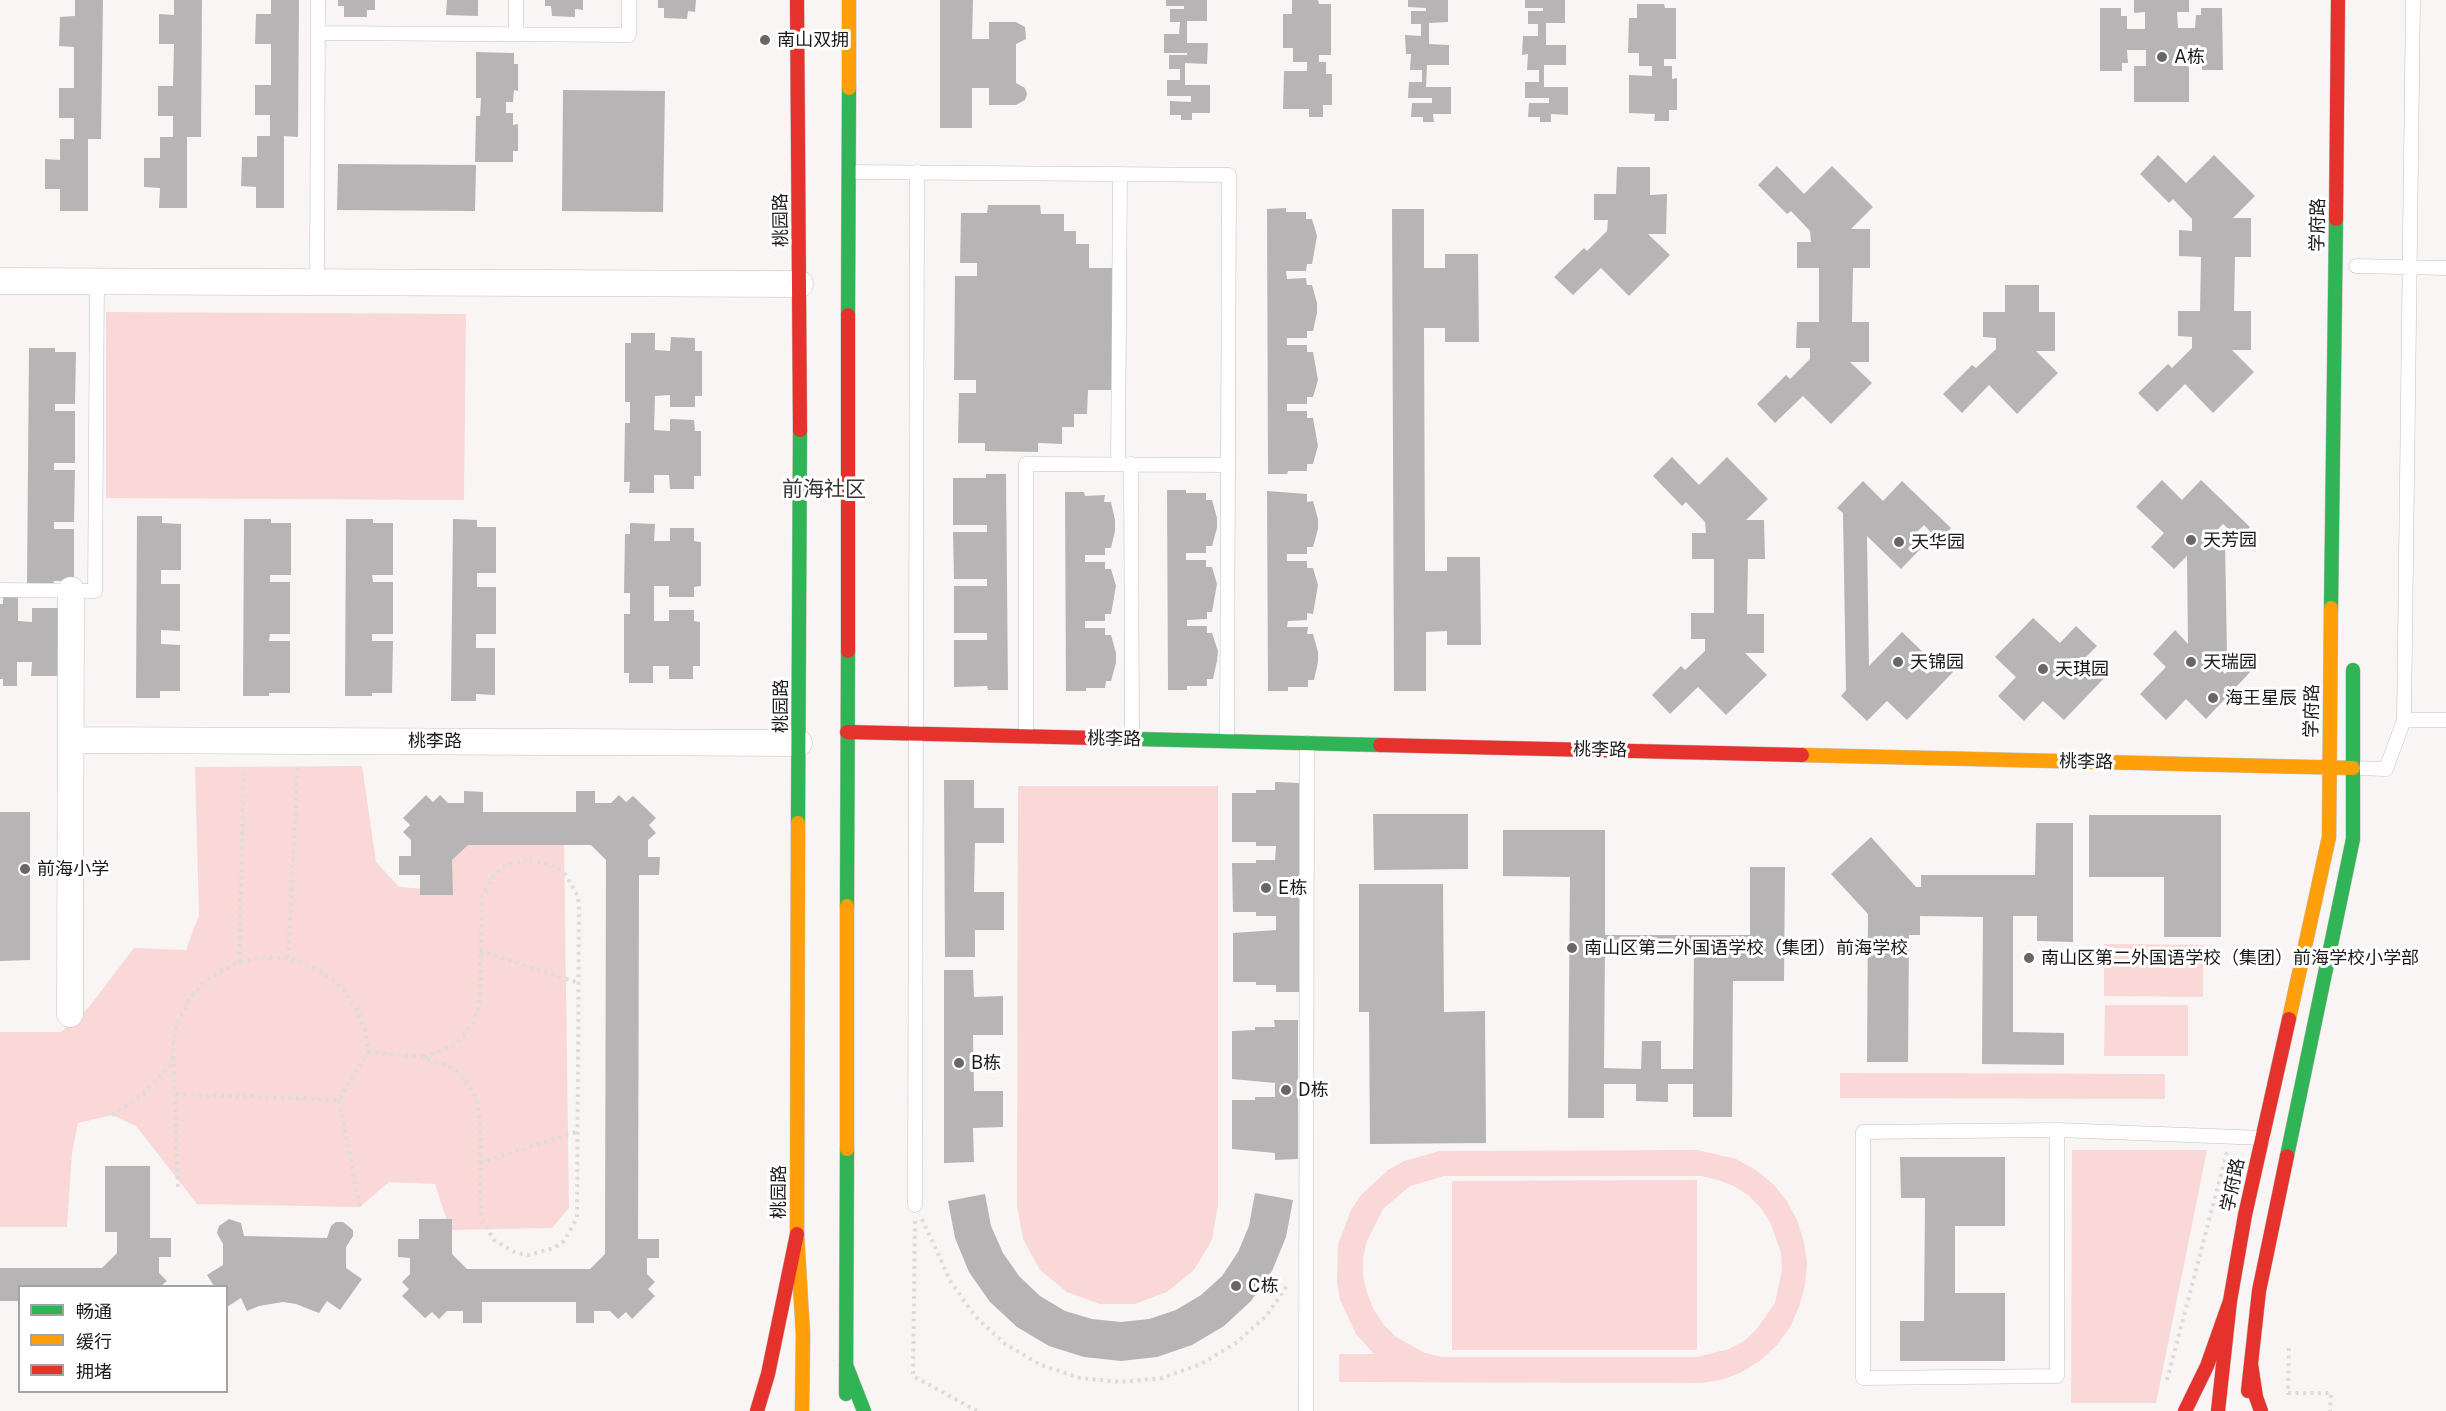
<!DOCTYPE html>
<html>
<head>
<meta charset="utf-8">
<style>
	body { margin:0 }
	#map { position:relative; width:2446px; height:1411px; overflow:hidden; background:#f9f5f5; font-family:"Public Sans","Noto Sans SC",sans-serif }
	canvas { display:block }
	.legend { position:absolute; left:18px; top:1285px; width:210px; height:108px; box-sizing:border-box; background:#fff; border:2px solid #a4a3a3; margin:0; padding:8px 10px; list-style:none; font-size:18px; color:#1b1919 }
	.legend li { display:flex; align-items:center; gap:12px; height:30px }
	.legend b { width:30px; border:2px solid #a4a3a3 }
</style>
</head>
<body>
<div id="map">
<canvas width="2446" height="1411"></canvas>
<ul class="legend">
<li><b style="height:8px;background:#30b455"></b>畅通</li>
<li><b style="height:8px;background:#ff9f0a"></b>缓行</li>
<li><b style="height:8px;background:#e5322d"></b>拥堵</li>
</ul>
</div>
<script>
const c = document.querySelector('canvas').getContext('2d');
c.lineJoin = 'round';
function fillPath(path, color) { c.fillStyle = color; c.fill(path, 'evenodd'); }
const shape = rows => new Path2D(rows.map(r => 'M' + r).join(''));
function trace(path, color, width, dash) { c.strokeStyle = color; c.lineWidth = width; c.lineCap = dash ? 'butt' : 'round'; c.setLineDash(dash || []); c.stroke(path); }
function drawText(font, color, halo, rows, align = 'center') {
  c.font = font + ' "Public Sans","Noto Sans SC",sans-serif'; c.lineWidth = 6; c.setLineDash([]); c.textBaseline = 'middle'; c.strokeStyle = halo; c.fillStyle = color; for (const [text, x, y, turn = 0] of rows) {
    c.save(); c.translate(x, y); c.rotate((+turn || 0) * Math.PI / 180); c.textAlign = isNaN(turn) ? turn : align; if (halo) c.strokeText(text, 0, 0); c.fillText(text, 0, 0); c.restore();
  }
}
fillPath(shape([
	[106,312,466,314,464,500,106,498],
	[362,766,376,862,399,887,440,890,450,833,564,843,569,1208,552,1228,450,1230,435,1184,389,1182,360,1207,197,1204,136,1126,112,1115,78,1123,72,1152,67,1227,0,1227,0,1032,61,1032,89,1007,134,948,186,950,199,915,195,767],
	[1018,786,1218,786,1218,1205,1212,1240,1194,1270,1167,1292,1135,1304,1100,1304,1067,1292,1040,1270,1023,1239,1017,1205],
	[2104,944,2203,945,2203,997,2104,996],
	[2105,1005,2188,1005,2188,1056,2104,1056],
	[1840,1073,2165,1074,2165,1099,1840,1098],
	[1697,1150,1736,1159,1756,1170,1773,1184,1787,1201,1797,1220,1804,1242,1807,1264,1805,1286,1799,1307,1790,1327,1777,1345,1761,1360,1742,1372,1721,1380,1702,1383,1339,1382,1339,1354,1374,1354,1356,1334,1340,1300,1337,1282,1338,1245,1351,1210,1361,1195,1388,1170,1404,1161,1440,1151],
	[1444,1176,1701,1176,1718,1180,1734,1186,1749,1196,1761,1208,1770,1222,1781,1253,1782,1270,1775,1303,1756,1330,1744,1341,1729,1349,1697,1357,1442,1357,1425,1353,1396,1337,1384,1325,1374,1310,1367,1293,1363,1276,1363,1258,1367,1241,1383,1209,1410,1186],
	[2072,1150,2207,1150,2156,1403,2071,1403],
	[1697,1180,1697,1350,1452,1350,1452,1181]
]), '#f9d8d7');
fillPath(shape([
	[75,0,103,0,101,139,88,139,88,211,60,211,60,189,45,189,45,159,60,160,60,139,74,139,74,118,59,118,59,88,74,88,74,47,59,46,60,17,75,16],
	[174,0,202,0,201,137,187,137,187,208,159,208,160,188,144,187,144,158,160,158,160,137,173,137,173,116,158,116,158,86,173,86,174,44,159,44,159,14,174,15],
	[271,0,299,0,298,137,284,136,284,208,256,208,256,187,241,186,242,157,257,157,257,136,270,136,270,115,255,115,255,85,271,85,271,44,255,44,256,14,271,14],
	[338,0,375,0,375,10,367,10,367,17,344,17,344,6,338,6],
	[447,0,478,0,478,16,446,15],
	[545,0,583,0,583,10,575,9,575,17,552,16,551,6,545,6],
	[658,0,696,0,695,12,688,11,687,19,664,18,664,8,658,8],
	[940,0,973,0,972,39,989,39,989,22,1016,22,1025,27,1026,39,1016,44,1016,83,1025,88,1027,94,1025,100,1016,105,989,105,989,88,972,88,972,128,940,128],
	[1166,0,1207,0,1207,21,1187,21,1187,43,1208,43,1207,64,1185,63,1185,85,1210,85,1210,113,1192,113,1192,120,1181,120,1181,115,1170,115,1170,101,1191,102,1191,96,1167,96,1167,80,1180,80,1180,69,1169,69,1169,55,1187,55,1187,53,1164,53,1164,34,1179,34,1180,22,1170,22,1170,9,1184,9,1184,6,1166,6],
	[1292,0,1318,0,1319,4,1331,4,1331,55,1319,55,1319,62,1326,62,1326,74,1332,74,1332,105,1323,105,1323,117,1309,117,1309,109,1283,109,1284,71,1307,71,1307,62,1293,62,1293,48,1283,48,1283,14,1292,14],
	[1408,0,1448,0,1448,22,1429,23,1429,44,1449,45,1449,65,1427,65,1426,87,1451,87,1451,114,1433,114,1434,122,1423,122,1423,117,1411,117,1412,103,1432,103,1432,98,1408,98,1409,82,1422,82,1422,70,1410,70,1411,54,1406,54,1405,35,1421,36,1421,24,1411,24,1411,11,1426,11,1426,8,1408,7],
	[1525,0,1565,0,1565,23,1546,23,1546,45,1566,45,1566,65,1544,65,1544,87,1568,87,1568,115,1551,114,1551,122,1540,122,1540,117,1528,117,1529,103,1549,103,1549,98,1525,98,1525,82,1539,82,1539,70,1527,70,1528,54,1522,55,1523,36,1538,36,1538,24,1528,24,1528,11,1543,11,1543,8,1525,8],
	[2134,0,2189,0,2189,12,2177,12,2178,28,2195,28,2196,15,2201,15,2201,8,2222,8,2223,70,2202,70,2202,63,2196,63,2196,50,2178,50,2178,66,2189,66,2189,102,2134,102,2134,66,2146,66,2146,50,2127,50,2128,63,2122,63,2122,71,2100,71,2100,8,2121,8,2121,16,2127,16,2127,29,2145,29,2145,12,2134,13],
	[1637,4,1664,4,1665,8,1676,8,1676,59,1664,59,1664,66,1672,66,1672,79,1677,78,1677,110,1669,110,1669,121,1654,121,1655,114,1629,113,1629,75,1652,76,1652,66,1639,66,1639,53,1628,53,1629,18,1637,18],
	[476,52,514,53,514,64,518,64,518,91,514,90,513,102,506,102,506,113,513,113,513,125,518,124,518,151,513,151,513,162,475,162,476,116,480,116,481,98,476,98],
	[563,90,665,91,663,212,562,211],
	[2158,155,2186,183,2214,155,2255,196,2233,218,2251,218,2251,257,2235,257,2234,311,2251,311,2251,350,2232,350,2254,372,2213,413,2185,384,2157,412,2138,393,2168,364,2172,368,2192,348,2192,337,2178,336,2178,311,2200,311,2201,257,2179,256,2179,230,2192,231,2192,219,2173,199,2169,203,2140,174],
	[338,164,476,165,475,211,337,210],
	[1777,166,1804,194,1832,166,1873,207,1851,229,1870,229,1870,268,1853,268,1852,322,1869,322,1869,362,1850,362,1872,383,1831,424,1803,396,1775,423,1757,404,1786,375,1790,379,1810,359,1810,348,1796,348,1797,322,1819,322,1819,268,1797,268,1797,242,1811,242,1810,231,1791,211,1787,214,1758,185],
	[1617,167,1650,167,1650,195,1667,194,1666,234,1648,234,1670,255,1629,296,1601,268,1573,295,1554,277,1584,248,1587,251,1607,231,1608,220,1594,220,1594,194,1616,194],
	[988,205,1040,205,1041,214,1064,214,1064,231,1076,231,1076,244,1089,244,1089,268,1115,268,1114,390,1088,390,1087,414,1074,414,1074,427,1062,427,1062,444,1038,443,1038,452,985,451,985,443,958,443,959,393,976,393,976,380,954,380,955,276,977,276,977,263,960,263,961,213,987,213],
	[1286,208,1286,212,1306,212,1306,219,1312,219,1317,236,1312,264,1307,264,1306,271,1286,271,1287,279,1306,278,1307,285,1312,285,1317,303,1317,313,1313,331,1307,331,1307,338,1287,338,1287,345,1307,345,1307,352,1313,352,1318,380,1313,397,1307,397,1307,404,1287,404,1287,411,1307,411,1307,418,1313,418,1318,446,1313,464,1307,464,1307,471,1288,471,1287,474,1268,474,1267,209],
	[1392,209,1424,209,1424,268,1445,268,1445,254,1478,254,1479,342,1445,342,1445,328,1424,328,1425,571,1447,571,1447,557,1480,557,1481,645,1447,645,1447,631,1426,632,1426,691,1394,691],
	[2005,285,2039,285,2039,312,2055,312,2055,351,2036,351,2058,373,2017,414,1989,385,1962,413,1943,394,1972,365,1976,368,1996,349,1996,338,1983,337,1983,312,2005,312],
	[631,333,655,333,655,350,670,351,671,337,695,338,695,351,702,351,702,396,695,396,695,407,670,407,670,395,655,396,654,430,670,431,670,419,694,420,695,431,701,431,701,476,694,476,694,489,670,489,669,475,654,475,654,493,629,493,630,482,624,482,625,423,630,423,630,402,625,402,625,343,631,343],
	[29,348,55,348,55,352,76,352,75,404,55,404,55,411,75,411,75,463,54,463,54,470,75,470,74,522,54,522,54,529,74,529,74,581,54,581,53,585,27,584],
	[1672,457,1699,485,1727,457,1768,499,1746,520,1764,520,1765,559,1748,559,1747,614,1764,614,1764,653,1745,653,1767,675,1726,715,1698,687,1670,714,1652,695,1681,666,1685,670,1705,651,1705,639,1691,639,1691,613,1714,613,1714,559,1692,559,1692,533,1706,533,1705,522,1686,502,1682,506,1653,476],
	[986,474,1006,474,1008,690,988,690,987,686,954,687,954,640,987,640,987,633,954,633,954,586,987,586,987,579,954,579,953,532,987,532,987,525,953,525,953,478,986,478],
	[2162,480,2182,500,2201,480,2250,527,2239,539,2223,524,2215,532,2225,541,2227,656,2218,666,2225,674,2241,658,2253,669,2206,719,2186,699,2166,720,2140,694,2166,667,2153,654,2175,630,2188,644,2187,556,2174,569,2151,547,2164,533,2136,507],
	[1863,481,1883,501,1902,481,1951,528,1939,541,1924,525,1916,533,1926,543,1901,569,1867,536,1869,666,1902,632,1928,657,1919,667,1927,674,1942,659,1954,671,1907,720,1887,701,1867,721,1841,696,1846,690,1843,513,1837,508],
	[1167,490,1186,490,1186,493,1206,493,1206,500,1212,500,1217,518,1217,528,1212,546,1206,546,1206,553,1186,553,1186,560,1206,560,1206,567,1212,567,1217,584,1212,612,1207,612,1207,619,1187,620,1187,626,1207,626,1207,633,1212,633,1218,651,1217,661,1213,679,1207,679,1207,686,1187,686,1187,690,1168,690],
	[1267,491,1307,494,1307,502,1313,501,1318,519,1318,529,1313,547,1307,547,1307,554,1287,554,1287,561,1307,561,1307,568,1313,568,1318,585,1313,614,1307,613,1307,620,1288,621,1287,627,1308,627,1307,634,1313,634,1318,652,1318,662,1314,680,1308,680,1308,687,1288,687,1288,691,1268,691],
	[1065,492,1084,492,1085,496,1105,495,1104,502,1111,502,1115,520,1115,531,1111,548,1105,548,1105,555,1085,555,1085,562,1105,562,1105,569,1111,569,1116,586,1111,614,1105,614,1105,621,1085,621,1085,628,1105,628,1105,635,1111,635,1116,653,1116,663,1111,681,1106,681,1105,688,1086,688,1086,691,1066,691],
	[137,516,162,516,162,523,181,524,181,570,161,570,161,584,180,584,180,631,161,630,161,644,180,645,180,691,160,691,160,698,136,698],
	[244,519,271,519,271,523,291,523,291,575,270,575,270,582,290,582,290,634,270,634,269,641,290,641,290,693,269,693,269,696,243,696],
	[346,519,373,519,373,523,393,523,393,575,372,575,373,582,393,582,393,634,372,634,372,641,393,641,392,693,372,693,372,696,345,696],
	[453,519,477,520,477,527,496,527,496,573,477,573,477,587,496,587,496,634,476,634,476,648,495,648,495,695,476,694,476,701,451,701],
	[630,523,655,524,654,541,670,541,670,528,694,528,694,541,701,542,701,586,694,587,694,597,669,597,669,586,654,586,654,621,669,621,669,610,694,610,694,621,700,622,700,666,693,666,693,679,669,679,669,666,653,666,653,683,629,683,629,673,624,673,624,614,630,614,630,593,624,593,625,534,630,534],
	[3,597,18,597,18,621,32,622,32,608,60,608,59,676,31,676,32,662,17,662,17,686,3,686,3,679,0,679,0,604,3,604],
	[2033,618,2060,643,2076,626,2097,646,2076,667,2084,675,2099,659,2111,671,2064,720,2043,701,2024,721,1998,696,2016,677,1995,657],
	[944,780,974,780,974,808,1004,808,1004,843,975,843,974,892,1004,892,1004,930,975,930,975,957,945,957],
	[1275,782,1299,783,1299,992,1276,992,1276,985,1256,985,1256,982,1233,982,1233,933,1276,930,1276,916,1256,916,1256,912,1233,912,1232,863,1256,863,1256,860,1275,860,1276,846,1256,846,1256,842,1232,842,1232,793,1256,793,1256,790,1275,790],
	[464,791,483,792,483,812,576,812,576,791,595,791,595,803,611,803,619,795,626,802,633,796,656,818,649,825,656,833,648,840,648,857,660,857,659,875,639,875,638,1239,659,1239,659,1258,647,1258,647,1274,655,1282,648,1289,655,1296,632,1319,626,1312,618,1319,610,1311,594,1311,594,1323,576,1323,576,1302,482,1302,482,1323,463,1323,463,1311,447,1311,439,1319,432,1312,425,1318,402,1296,409,1289,402,1282,410,1274,410,1258,398,1257,398,1239,419,1239,419,1219,452,1219,452,1254,467,1269,590,1269,605,1254,606,860,591,845,468,845,452,860,453,895,420,895,420,875,399,875,399,856,411,856,411,840,403,832,410,825,403,818,426,795,433,802,440,795,448,803,464,803],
	[0,812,30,812,30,960,0,961],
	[1373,814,1468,814,1468,869,1374,870],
	[2089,815,2221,815,2221,937,2164,937,2164,877,2089,877],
	[2036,823,2073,823,2073,942,2037,941,2037,916,2013,916,2013,1032,2064,1033,2064,1065,1982,1064,1983,917,1920,916,1920,935,1909,935,1908,1062,1867,1062,1868,914,1831,874,1871,837,1916,887,1921,887,1921,875,2035,875],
	[1503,830,1605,830,1605,935,1750,935,1750,867,1785,867,1784,981,1733,981,1732,1117,1693,1117,1693,1084,1668,1084,1668,1102,1636,1101,1636,1084,1604,1084,1604,1118,1568,1118,1570,877,1503,876],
	[1605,946,1694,947,1693,1069,1661,1069,1661,1041,1642,1041,1641,1069,1604,1068],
	[1359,884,1443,884,1444,1012,1485,1011,1486,1143,1370,1144,1369,1012,1359,1012],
	[944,970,973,970,974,997,1003,996,1003,1035,973,1035,974,1091,1003,1091,1003,1127,973,1128,974,1162,944,1163],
	[1274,1020,1298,1020,1298,1159,1275,1160,1275,1153,1232,1149,1232,1100,1255,1100,1255,1097,1275,1097,1275,1083,1232,1079,1232,1031,1255,1030,1255,1027,1275,1027],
	[1900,1157,2005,1157,2005,1226,1955,1226,1955,1293,2005,1293,2005,1361,1900,1361,1900,1321,1924,1321,1925,1198,1901,1198],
	[105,1166,150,1166,150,1238,171,1238,171,1257,159,1257,159,1273,167,1281,161,1286,20,1286,20,1301,0,1301,0,1268,102,1268,117,1253,117,1232,105,1232],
	[1255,1193,1293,1200,1286,1237,1272,1271,1251,1301,1224,1326,1192,1345,1157,1357,1121,1361,1084,1357,1049,1346,1017,1327,990,1302,969,1272,955,1238,948,1201,985,1194,991,1226,1003,1253,1019,1276,1040,1296,1065,1311,1092,1319,1121,1322,1149,1319,1176,1310,1201,1295,1222,1276,1238,1252,1249,1226],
	[229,1219,241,1223,244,1236,327,1238,331,1226,336,1222,343,1222,353,1230,353,1236,346,1247,346,1268,362,1279,340,1310,327,1301,319,1313,296,1304,283,1302,259,1306,247,1311,241,1298,227,1307,226,1286,214,1286,207,1275,223,1265,223,1244,217,1233,219,1226]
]), '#b6b4b4');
const lane = shape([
	[318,33,629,35,629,0],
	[516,34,516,0],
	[850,172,1229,175,1227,741],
	[2356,266,2446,268],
	[317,282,318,0],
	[1118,464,1120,174],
	[1131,464,1132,739],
	[0,590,95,591,97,281],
	[2404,720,2413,0],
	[1026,736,1026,464,1228,465],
	[2353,768,2386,769,2404,720,2446,720],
	[2057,1130,2057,1376,1863,1378,1863,1132,2057,1130,2264,1138],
	[915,1205,917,172],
	[1306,1411,1307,743]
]);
const street = shape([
	[0,281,800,284],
	[71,740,799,743],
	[70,1014,71,590]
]);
const fast = shape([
	[848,315,849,88],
	[2331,608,2336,219],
	[1097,738,1380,745],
	[798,823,800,430],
	[847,906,848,651],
	[2287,1156,2353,839,2353,670],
	[846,1365,864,1411],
	[846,1394,847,1149]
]);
const slow = shape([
	[849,88,849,0],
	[1802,755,2353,768],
	[798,823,797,1234,803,1335,802,1411],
	[2289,1019,2329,837,2331,608],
	[847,1149,847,906]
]);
const jam = shape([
	[797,0,800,430],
	[2336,219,2338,0],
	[848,651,848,315],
	[847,732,1097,738],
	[1380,745,1802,755],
	[2251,1364,2256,1397,2261,1411],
	[2248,1391,2259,1291,2287,1156],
	[757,1411,768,1374,797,1234],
	[2185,1411,2207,1366,2230,1301],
	[2218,1411,2230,1301,2245,1215,2289,1019]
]);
trace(lane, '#c4c1c1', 15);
trace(street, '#c4c1c1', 27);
trace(fast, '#c4c1c1', 15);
trace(slow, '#c4c1c1', 15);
trace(jam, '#c4c1c1', 15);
trace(shape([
	[530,859,555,866,565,874,578,896,579,909,577,1218,564,1241,554,1248,529,1255,516,1253,494,1240,481,1218,480,1121,478,1106,473,1091,464,1079,453,1068,424,1057,453,1046,464,1035,473,1023,478,1008,480,993,482,896,495,874,505,866,530,859],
	[480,951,579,983],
	[288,958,298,764],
	[239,962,244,767],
	[368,1052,424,1057],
	[176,1094,339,1100,368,1052,365,1030,357,1010,344,991,328,976,309,965,288,958,263,957,239,962,220,971,202,984,189,1000,179,1019,173,1041,178,1190],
	[339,1100,360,1207],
	[112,1115,146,1092,172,1063],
	[480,1163,579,1131],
	[922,1219,951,1282,975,1316,1005,1344,1041,1365,1080,1378,1121,1382,1162,1378,1201,1364,1236,1343,1267,1315,1288,1284],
	[915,1221,913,1376,977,1411],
	[2289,1348,2288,1393,2331,1393,2330,1411],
	[2167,1380,2227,1152]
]), '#dddcdc', 4, [3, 4.5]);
trace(lane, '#fefefe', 14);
trace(street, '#fefefe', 26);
trace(fast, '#30b455', 14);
trace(slow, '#ff9f0a', 14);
trace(jam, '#e5322d', 14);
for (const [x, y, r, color] of [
	[765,40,6,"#696666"],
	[2162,57,6,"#696666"],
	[2191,540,6,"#696666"],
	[1899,542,6,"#696666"],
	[1898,662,6,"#696666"],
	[2191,662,6,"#696666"],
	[2043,669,6,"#696666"],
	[2213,698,6,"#696666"],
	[25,869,6,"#696666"],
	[1266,888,6,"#696666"],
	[1572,948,6,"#696666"],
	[2029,958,6,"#696666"],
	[959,1063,6,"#696666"],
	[1286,1090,6,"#696666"],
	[1236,1286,6,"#696666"]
]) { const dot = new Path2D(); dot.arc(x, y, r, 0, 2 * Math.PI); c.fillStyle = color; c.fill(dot); trace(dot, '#fff', 2); }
drawText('18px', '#1b1919', '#fff', [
	["南山双拥",777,40],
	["A栋",2174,57],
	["天芳园",2203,540],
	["天华园",1911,542],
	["天锦园",1910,662],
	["天瑞园",2203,662],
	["天琪园",2055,669],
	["海王星辰",2225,698],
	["前海小学",37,869],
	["E栋",1278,888],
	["南山区第二外国语学校（集团）前海学校",1584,948],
	["南山区第二外国语学校（集团）前海学校小学部",2041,958],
	["B栋",971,1063],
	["D栋",1298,1090],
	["C栋",1248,1286]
], 'left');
drawText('18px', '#1b1919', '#fff', [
	["桃园路",781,220,-91],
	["学府路",2318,225,-89],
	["桃园路",781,706,-90],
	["学府路",2312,711,-89],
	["桃李路",1114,739,1],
	["桃李路",435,741],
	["桃李路",1600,750,1],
	["桃李路",2086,762,1],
	["学府路",2233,1185,-78],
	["桃园路",779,1192,-90]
]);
drawText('21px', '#383434', '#fff', [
	["前海社区",824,490]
]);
</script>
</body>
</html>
